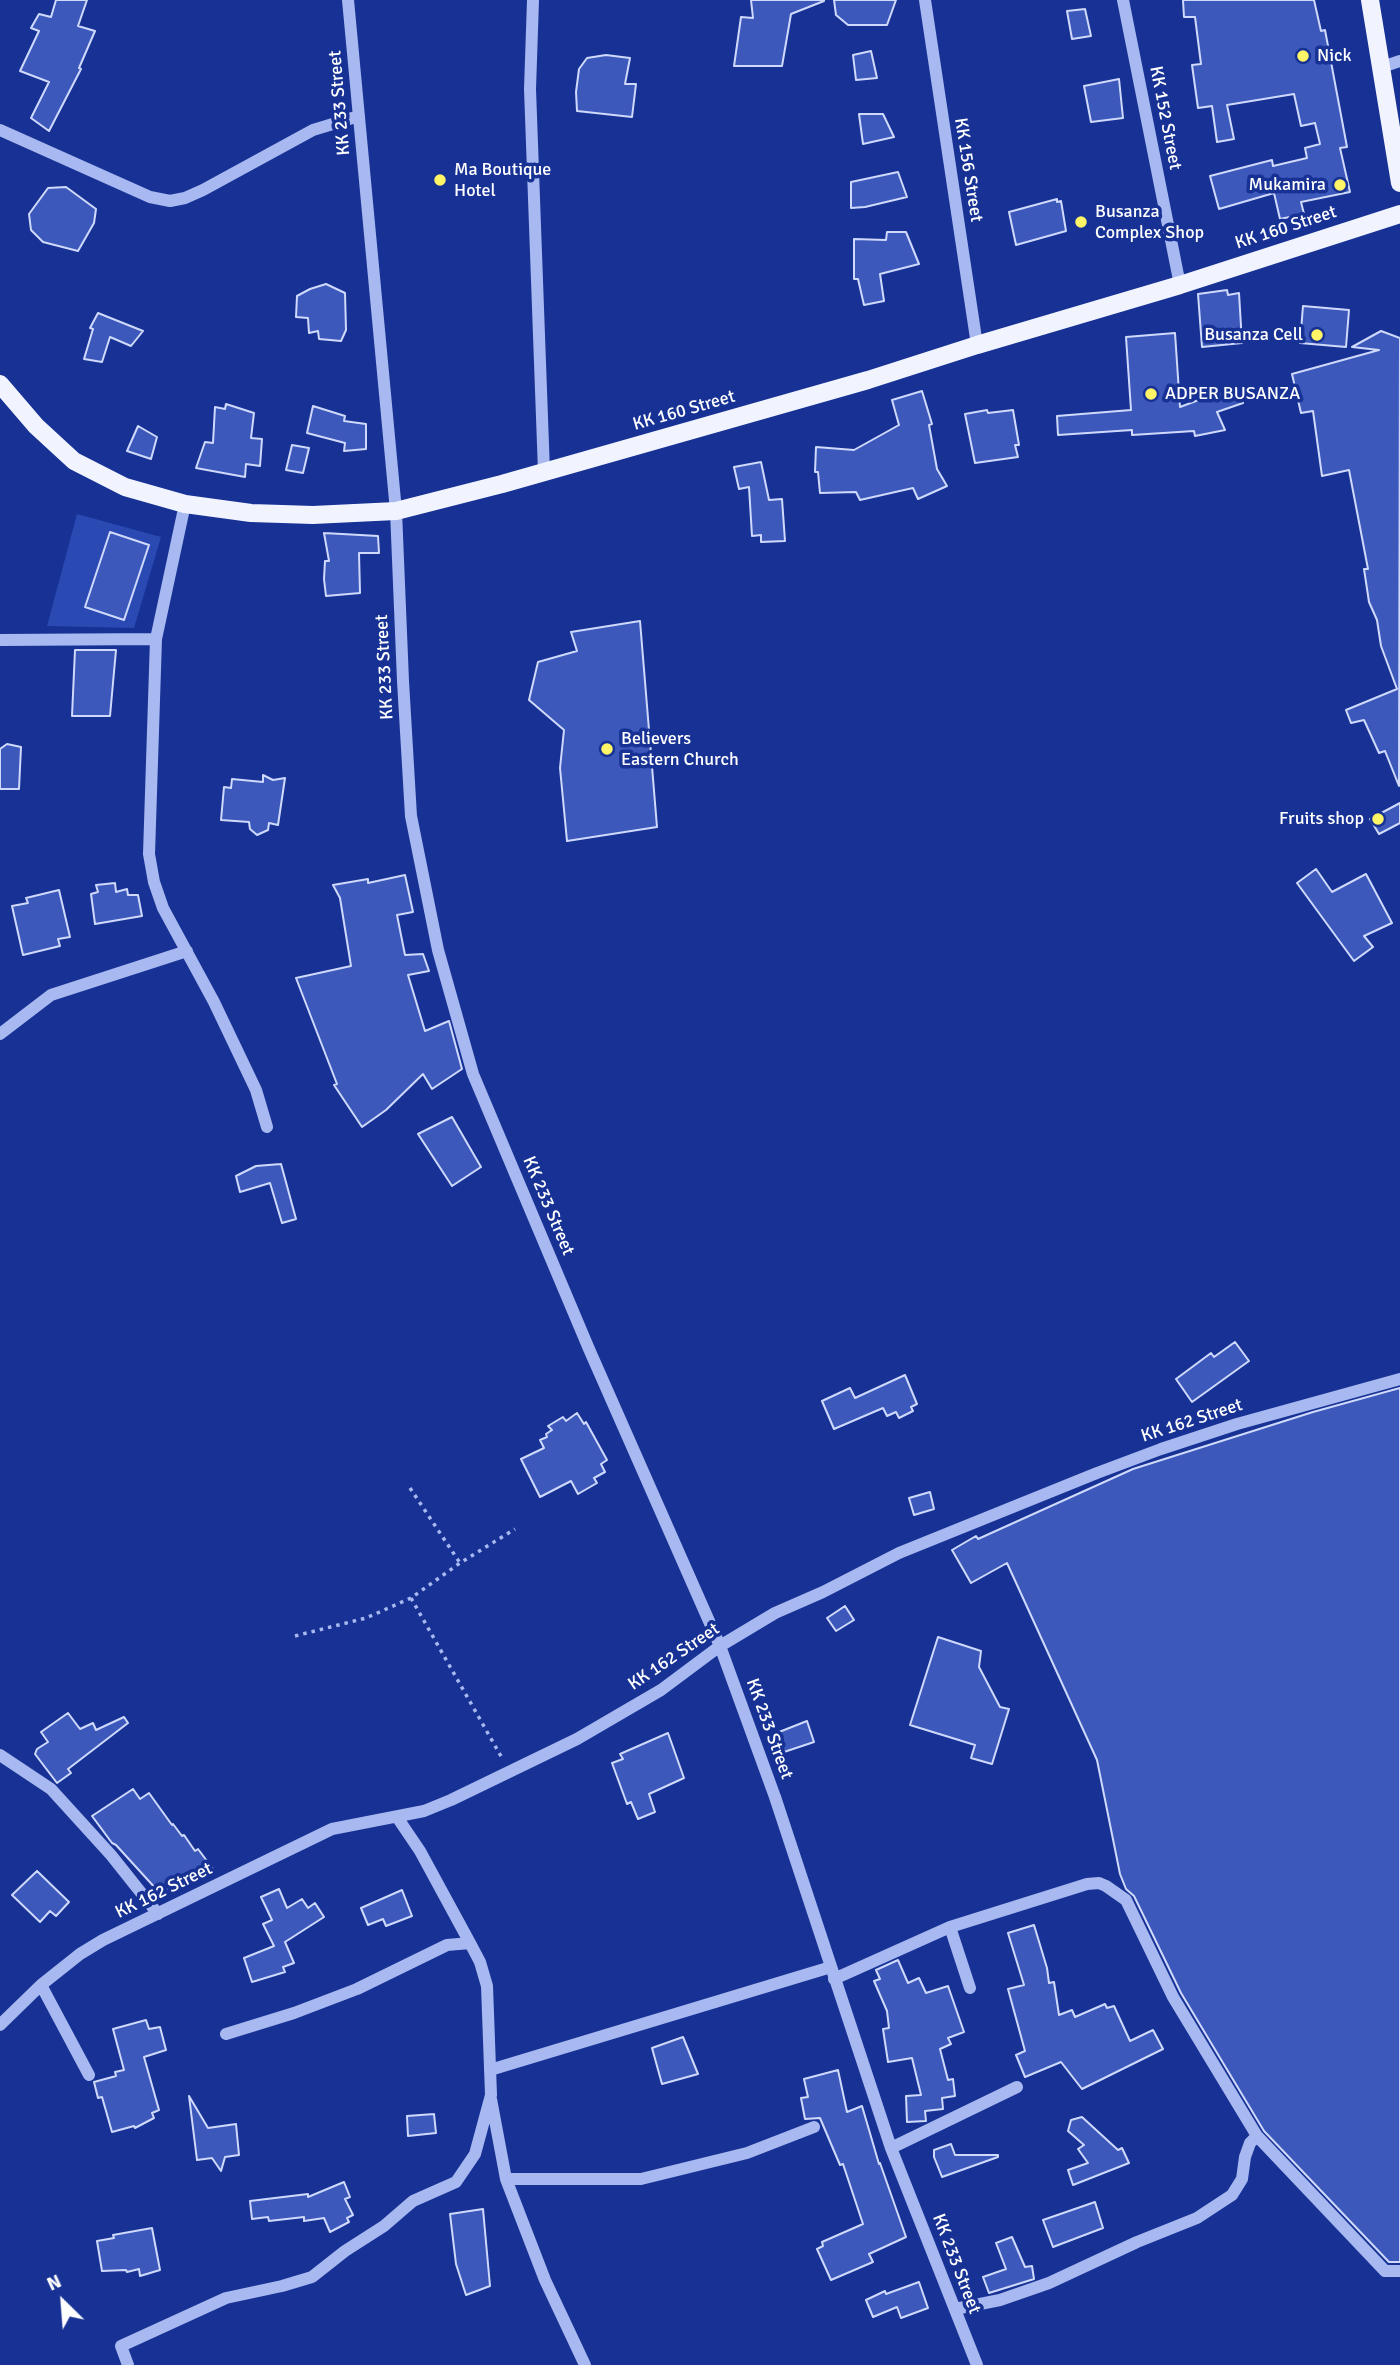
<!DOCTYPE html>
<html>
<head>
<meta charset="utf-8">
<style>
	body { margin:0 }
	#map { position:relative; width:1400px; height:2365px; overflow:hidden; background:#173294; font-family:Signika,sans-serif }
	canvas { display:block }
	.north { position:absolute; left:28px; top:2267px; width:70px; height:70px; -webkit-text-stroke:5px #173294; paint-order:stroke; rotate:335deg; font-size:19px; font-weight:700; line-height:28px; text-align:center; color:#fff }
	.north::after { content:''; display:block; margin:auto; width:24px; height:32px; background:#fff; clip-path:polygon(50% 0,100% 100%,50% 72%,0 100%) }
</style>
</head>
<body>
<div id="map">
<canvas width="1400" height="2365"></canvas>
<div class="north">N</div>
</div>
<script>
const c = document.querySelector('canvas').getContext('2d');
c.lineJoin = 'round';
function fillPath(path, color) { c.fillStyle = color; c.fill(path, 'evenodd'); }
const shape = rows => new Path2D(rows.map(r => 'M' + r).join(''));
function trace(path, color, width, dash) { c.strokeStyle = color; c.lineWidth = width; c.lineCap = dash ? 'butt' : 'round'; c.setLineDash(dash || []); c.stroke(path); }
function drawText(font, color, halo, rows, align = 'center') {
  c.font = font + ' Signika,sans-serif'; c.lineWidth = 7; c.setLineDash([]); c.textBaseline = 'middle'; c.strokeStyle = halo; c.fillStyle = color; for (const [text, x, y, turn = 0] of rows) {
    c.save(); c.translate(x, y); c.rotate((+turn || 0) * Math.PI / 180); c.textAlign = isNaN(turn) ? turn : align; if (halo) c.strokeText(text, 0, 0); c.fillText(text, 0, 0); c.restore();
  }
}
fillPath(shape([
	[77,514,161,537,134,628,47,626]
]), '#2a49b3');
const building = shape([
	[56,0,87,0,78,26,95,31,79,68,81,69,49,131,31,118,49,82,20,71,39,31,31,28,39,14,51,17,56,0],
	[751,0,824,0,824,1,791,14,782,66,734,66,741,17,753,18,751,0],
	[834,0,896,0,887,25,848,25,836,15,834,0],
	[1183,0,1314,0,1321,31,1325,30,1347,147,1340,148,1350,192,1301,202,1304,214,1280,219,1274,193,1219,209,1210,176,1272,160,1273,166,1307,158,1305,148,1320,144,1315,123,1301,126,1294,94,1227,105,1234,139,1217,142,1212,106,1198,108,1192,65,1201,64,1195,17,1184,17,1183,0],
	[1085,9,1091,36,1072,39,1067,11,1085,9],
	[871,51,877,78,856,80,853,55,871,51],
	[606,55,630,58,625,84,636,84,632,117,577,111,576,92,579,69,587,58,606,55],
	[1119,79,1123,118,1091,122,1084,86,1119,79],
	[859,114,883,114,894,137,863,144,859,114],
	[898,172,907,197,865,207,851,208,851,182,898,172],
	[66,187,96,209,94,223,78,251,43,242,31,230,29,214,48,188,66,187],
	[1057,199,1057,202,1061,201,1066,231,1016,245,1009,212,1057,199],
	[887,232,906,232,919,264,880,274,884,301,864,305,858,279,854,279,854,239,886,240,887,232],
	[326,284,345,293,346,330,341,341,319,339,318,331,309,333,308,318,296,317,297,296,310,289,326,284],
	[1227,290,1228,295,1239,293,1242,343,1202,347,1198,294,1227,290],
	[1303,306,1349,310,1346,347,1300,343,1303,306],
	[98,313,143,331,131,346,110,337,102,362,84,359,93,329,90,328,98,313],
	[1381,331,1400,338,1399,786,1385,751,1379,753,1364,720,1351,723,1346,710,1397,689,1381,646,1377,620,1369,602,1364,569,1368,569,1349,470,1322,476,1313,411,1301,413,1292,374,1379,350,1352,347,1381,331],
	[1175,333,1180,407,1236,386,1243,403,1217,412,1225,430,1195,436,1194,431,1132,435,1132,430,1058,435,1057,416,1131,410,1126,337,1175,333],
	[922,391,932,424,929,425,937,469,947,486,918,499,913,488,860,500,856,492,820,493,818,472,815,472,816,447,854,450,899,425,892,400,922,391],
	[226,404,254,413,251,438,262,439,260,466,246,464,245,477,196,468,205,442,213,443,215,407,225,409,226,404],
	[313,406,345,416,344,421,366,424,366,449,344,451,345,443,307,433,313,406],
	[987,410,988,413,1013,410,1019,445,1015,445,1018,457,975,463,965,414,987,410],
	[138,426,157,437,151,459,127,451,138,426],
	[292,445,309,448,303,473,286,470,292,445],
	[761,462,769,500,782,499,785,541,761,542,761,535,752,536,749,487,739,489,734,467,761,462],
	[110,532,149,545,124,620,85,607,110,532],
	[324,533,378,536,379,553,359,553,360,593,326,596,324,579,325,561,329,561,324,533],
	[640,621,657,827,567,841,560,768,564,730,529,700,538,662,577,651,571,632,640,621],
	[75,650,116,650,110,716,72,716,75,650],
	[7,744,21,747,19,789,0,789,0,749,7,744],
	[263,775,273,780,285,778,278,825,269,823,268,830,257,835,250,829,249,822,221,820,224,787,231,788,232,779,263,782,263,775],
	[1400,803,1400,823,1379,834,1370,819,1400,803],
	[1316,869,1332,892,1366,874,1392,923,1364,936,1373,947,1354,961,1297,883,1316,869],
	[405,875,413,912,397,915,405,955,423,954,429,971,408,975,425,1031,449,1021,462,1069,432,1089,423,1074,386,1110,362,1127,334,1085,337,1084,296,978,351,966,340,898,333,885,368,879,368,883,405,875],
	[115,883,116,892,127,889,128,895,138,895,142,916,95,924,91,894,98,892,96,885,115,883],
	[59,890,70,937,58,939,60,946,23,955,12,906,28,903,26,898,59,890],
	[452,1117,481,1167,452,1186,418,1134,452,1117],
	[281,1164,296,1219,282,1223,270,1183,240,1192,236,1176,256,1166,281,1164],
	[1235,1342,1249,1361,1192,1402,1176,1379,1211,1353,1214,1357,1235,1342],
	[905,1375,917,1404,911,1407,913,1411,899,1418,896,1412,887,1416,883,1408,834,1429,822,1401,850,1388,855,1398,905,1375],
	[1400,1388,1400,2262,1389,2262,1264,2131,1181,1993,1134,1896,1126,1889,1120,1874,1097,1760,1007,1563,971,1583,952,1550,976,1536,978,1539,1133,1469,1313,1412,1400,1388],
	[577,1413,584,1424,586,1422,607,1460,601,1464,605,1472,594,1478,597,1483,578,1494,571,1481,540,1497,521,1459,544,1448,540,1440,547,1437,546,1434,552,1430,548,1426,563,1417,566,1421,577,1413],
	[930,1492,934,1509,914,1515,909,1498,930,1492],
	[845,1606,854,1620,836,1631,827,1618,845,1606],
	[938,1637,981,1651,979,1667,1000,1707,1009,1709,992,1764,971,1758,975,1745,910,1725,938,1637],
	[68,1713,80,1729,93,1723,96,1730,124,1717,128,1723,68,1769,71,1773,57,1783,35,1754,37,1749,48,1742,41,1732,68,1713],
	[807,1721,814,1742,781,1753,774,1734,807,1721],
	[668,1733,684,1778,649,1794,655,1812,638,1819,631,1802,627,1804,612,1763,623,1759,620,1754,668,1733],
	[133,1789,140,1799,149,1793,172,1825,173,1824,182,1836,184,1835,195,1851,198,1849,213,1869,199,1879,162,1894,157,1890,116,1845,112,1843,92,1816,133,1789],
	[37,1871,69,1902,56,1916,50,1911,40,1922,12,1895,37,1871],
	[279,1889,287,1908,302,1899,308,1908,315,1903,324,1917,285,1942,294,1963,283,1967,285,1972,252,1982,244,1958,274,1946,263,1924,272,1920,261,1897,279,1889],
	[402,1890,412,1916,386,1926,383,1919,368,1925,361,1908,402,1890],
	[1034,1925,1047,1968,1049,1983,1054,1982,1059,2015,1072,2010,1075,2017,1105,2004,1107,2008,1114,2006,1130,2041,1153,2030,1163,2049,1082,2089,1061,2062,1025,2077,1016,2055,1025,2051,1008,1989,1024,1985,1008,1933,1034,1925],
	[898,1960,908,1983,919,1978,926,1993,948,1986,964,2032,948,2038,951,2044,940,2049,948,2080,953,2079,955,2096,942,2098,943,2109,925,2111,926,2121,907,2122,906,2096,921,2095,912,2058,888,2062,883,2029,889,2028,887,2011,874,1981,880,1979,876,1970,898,1960],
	[146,2020,149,2029,160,2027,166,2050,144,2057,159,2110,152,2113,154,2118,135,2128,134,2126,112,2132,102,2097,98,2098,94,2082,116,2076,115,2072,124,2070,113,2029,146,2020],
	[683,2037,698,2074,662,2084,652,2048,683,2037],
	[838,2070,847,2112,862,2106,879,2164,880,2163,906,2237,869,2254,873,2262,831,2280,817,2249,823,2246,822,2242,863,2224,843,2164,840,2165,820,2118,805,2119,801,2098,808,2097,804,2079,838,2070],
	[189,2096,208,2128,236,2124,239,2155,225,2157,221,2171,212,2158,197,2160,189,2096],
	[434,2114,436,2133,408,2136,407,2116,434,2114],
	[1082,2117,1118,2150,1122,2148,1129,2163,1073,2185,1068,2170,1088,2163,1078,2149,1084,2145,1068,2131,1071,2120,1082,2117],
	[951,2144,955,2155,998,2155,998,2157,942,2177,934,2157,934,2150,951,2144],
	[344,2182,350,2197,345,2199,353,2215,347,2218,349,2222,330,2232,324,2218,304,2221,304,2217,269,2221,268,2217,252,2219,250,2201,308,2194,308,2197,344,2182],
	[1095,2202,1103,2228,1053,2247,1043,2220,1095,2202],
	[483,2209,490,2286,466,2295,456,2264,450,2214,483,2209],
	[152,2228,160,2270,140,2276,139,2269,127,2272,126,2270,102,2271,97,2241,114,2238,113,2235,152,2228],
	[1012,2237,1025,2267,1032,2266,1034,2279,989,2293,983,2277,1006,2269,996,2243,1012,2237],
	[919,2282,928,2308,901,2318,897,2307,873,2317,866,2300,885,2291,886,2294,919,2282]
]);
fillPath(building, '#3c58ba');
trace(building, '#cfd9fc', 2);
trace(shape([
	[410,1488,460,1563],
	[411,1598,502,1758],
	[295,1636,366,1618,411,1598,460,1563,515,1529]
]), '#a8b8f0', 3.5, [3.5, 5]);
trace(shape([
	[348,0,396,511,403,681,411,816,438,950,473,1074,589,1349,720,1646,775,1797,891,2148,977,2365],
	[533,0,530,89,544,472],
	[925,0,977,345],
	[1123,0,1180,285],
	[1382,67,1400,61],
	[0,130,150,197,170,201,185,198,203,190,313,130,359,116],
	[156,639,149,854,154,882,163,908,214,1002,256,1090,267,1127],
	[0,640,156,639,185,504],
	[0,1034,51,995,187,951],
	[0,1755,51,1789,111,1855,158,1914],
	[950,1927,970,1988],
	[834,1979,950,1927,1087,1884,1099,1883,1106,1886,1126,1900,1173,1997,1257,2136,1385,2271,1400,2271],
	[41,1985,89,2075],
	[0,2025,41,1985,80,1954,103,1940,332,1829,424,1811,451,1800,577,1739,661,1690,720,1646,775,1613,823,1592,899,1553,1097,1473,1161,1449,1237,1424,1400,1379],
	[226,2034,294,2013,357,1989,447,1945,470,1943],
	[490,2070,831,1967],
	[491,2099,506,2179,545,2280,585,2365],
	[891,2148,1017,2087],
	[506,2179,641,2179,747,2153,814,2127],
	[955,2309,1000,2300,1049,2283,1137,2242,1197,2218,1232,2195,1242,2179,1245,2157,1250,2143,1257,2136],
	[128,2365,121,2346,226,2298,282,2286,312,2277,345,2251,384,2226,413,2201,456,2182,475,2154,491,2095,487,1986,480,1962,470,1943,420,1851,397,1817]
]), '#a8b8f0', 12);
trace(shape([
	[1370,0,1400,183],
	[0,384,36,426,74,461,125,487,185,504,251,513,313,515,396,511,502,484,868,380,977,345,1180,285,1400,214]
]), '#f1f4ff', 18);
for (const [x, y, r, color] of [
	[1303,56,7,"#fff567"],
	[440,180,7,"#fff567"],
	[1340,185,7,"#fff567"],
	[1081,222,7,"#fff567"],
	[1317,335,7,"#fff567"],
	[1151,394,7,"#fff567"],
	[607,749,7,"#fff567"],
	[1378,819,7,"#fff567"]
]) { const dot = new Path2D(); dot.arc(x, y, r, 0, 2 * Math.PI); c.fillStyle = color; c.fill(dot); trace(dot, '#173294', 2.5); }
drawText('18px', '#fff', '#173294', [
	["Nick",1317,56],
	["Ma Boutique",454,170],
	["Hotel",454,191],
	["Mukamira",1326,185,"right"],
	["Busanza",1095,212],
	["Complex Shop",1095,233],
	["Busanza Cell",1303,335,"right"],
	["ADPER BUSANZA",1165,394],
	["Believers",621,739],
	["Eastern Church",621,760],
	["Fruits shop",1364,819,"right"]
], 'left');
drawText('18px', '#fff', '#173294', [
	["KK 233 Street",340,103,-95],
	["KK 152 Street",1165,118,79],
	["KK 156 Street",968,170,81],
	["KK 160 Street",1286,228,-18],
	["KK 160 Street",684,411,-16],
	["KK 233 Street",385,667,-93],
	["KK 233 Street",548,1206,67],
	["KK 162 Street",1192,1421,-18],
	["KK 162 Street",674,1657,-34],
	["KK 233 Street",769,1729,70],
	["KK 162 Street",164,1891,-26],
	["KK 233 Street",956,2264,69]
]);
</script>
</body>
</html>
